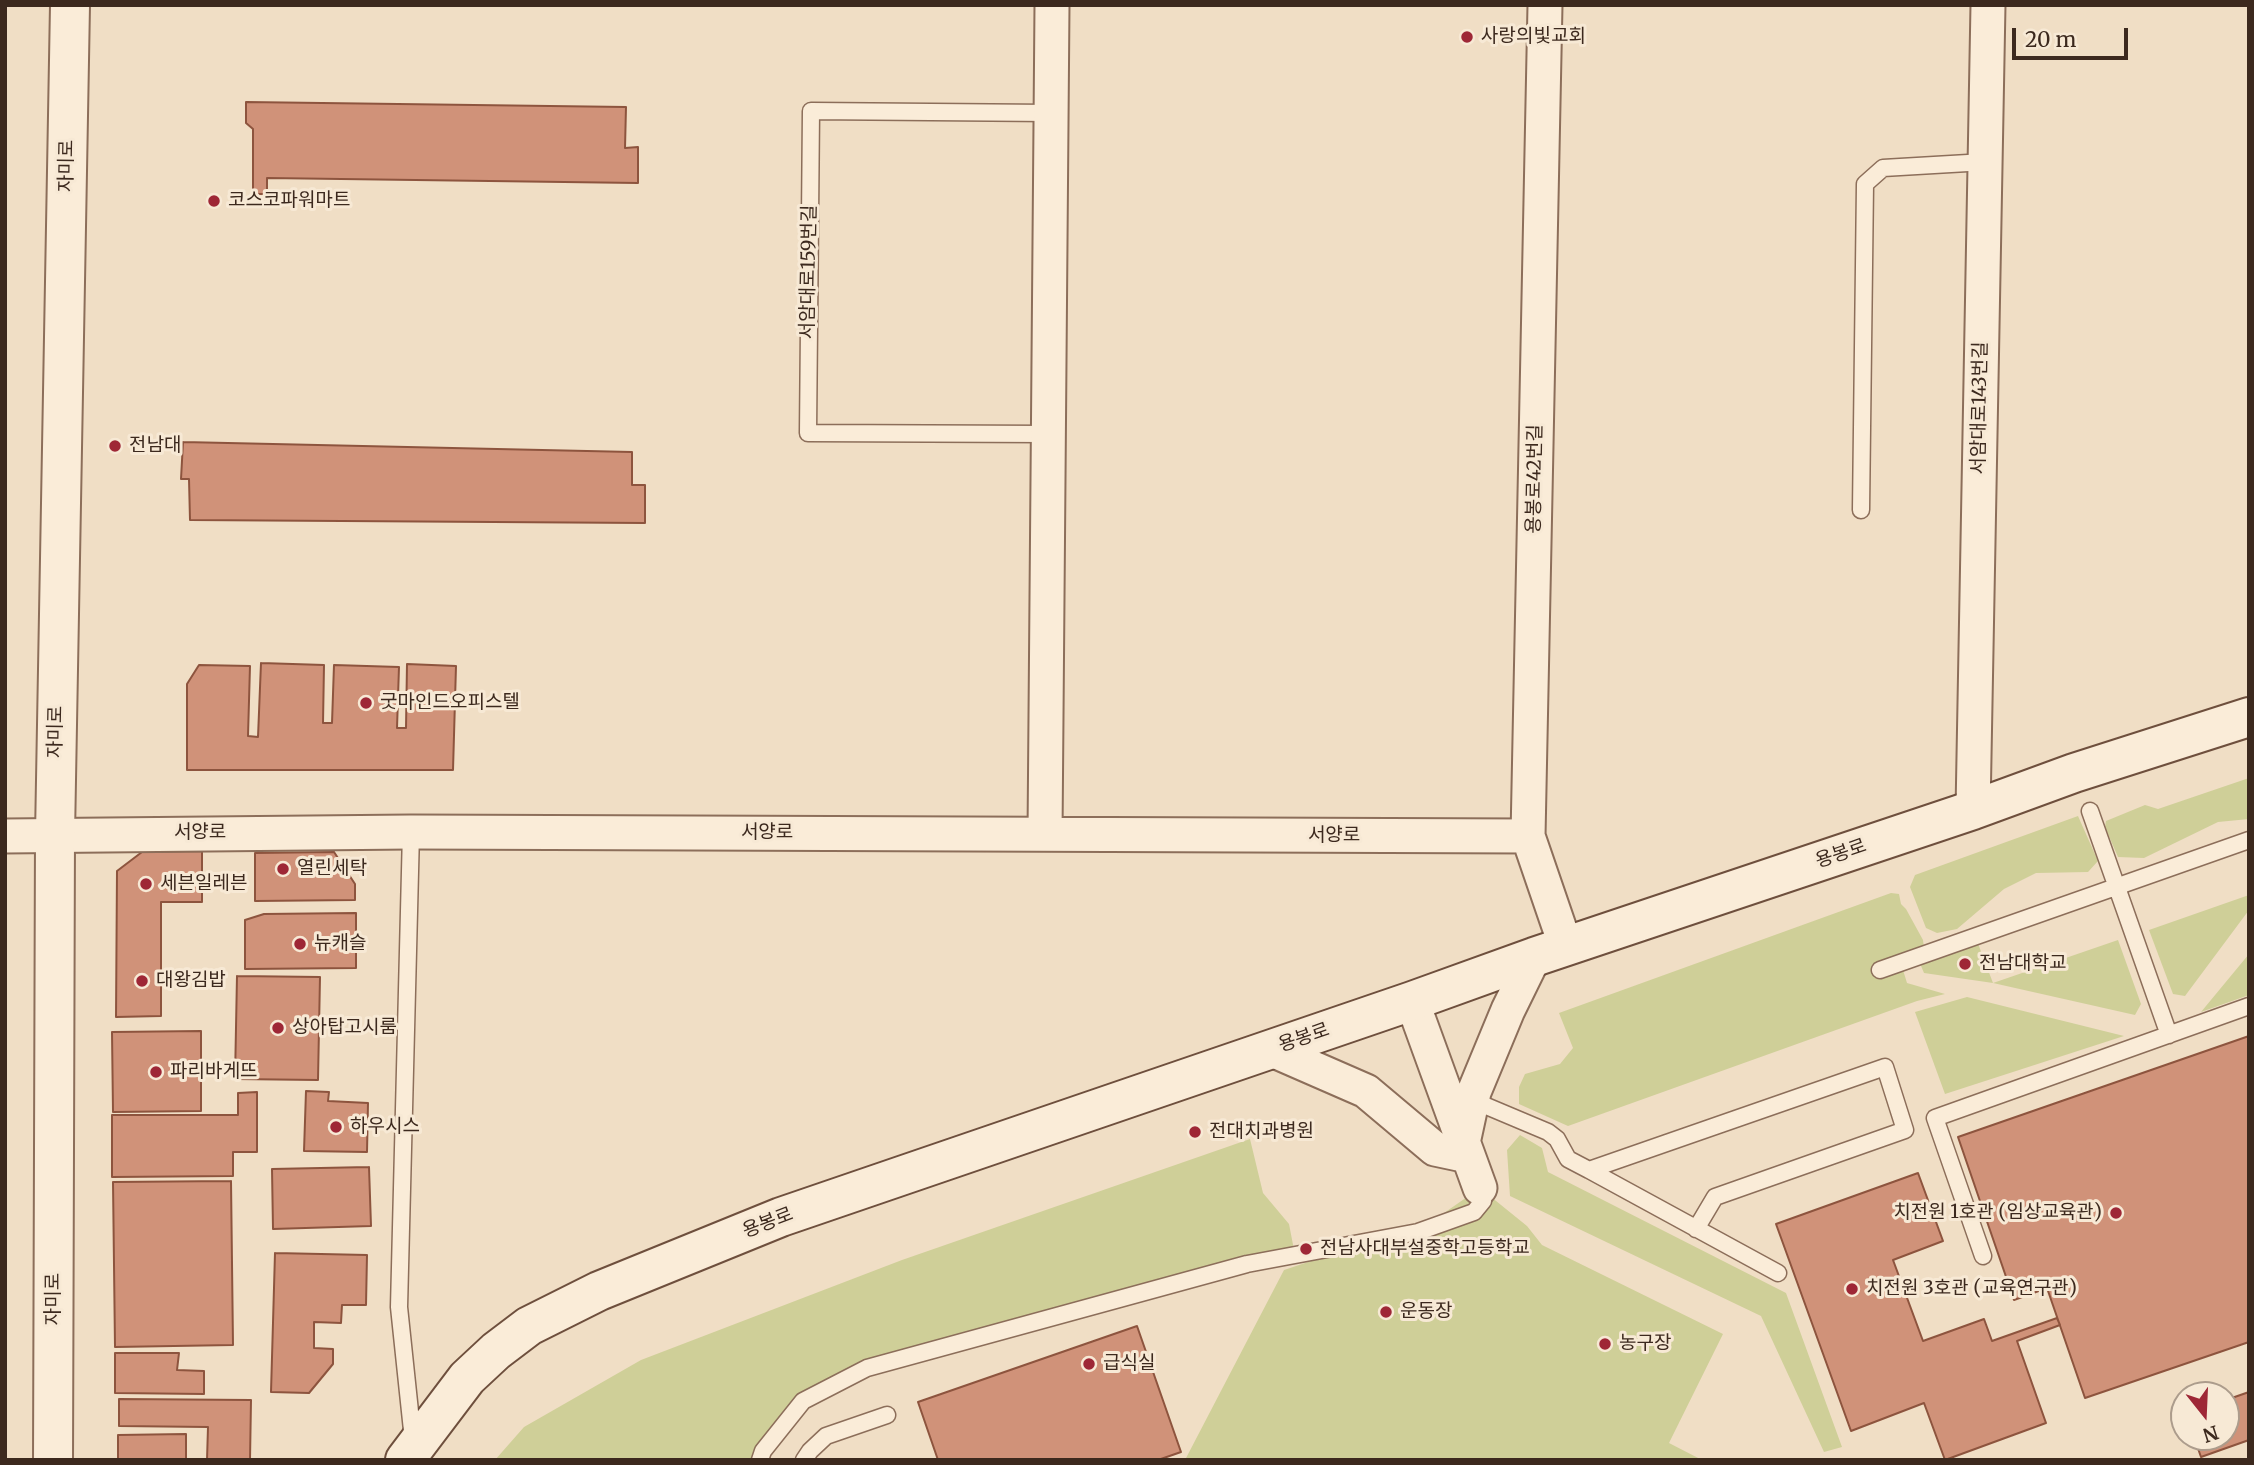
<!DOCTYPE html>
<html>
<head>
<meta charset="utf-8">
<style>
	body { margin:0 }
	#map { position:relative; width:2254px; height:1465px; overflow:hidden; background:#f0dec5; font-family:Merriweather,serif }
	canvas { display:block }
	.frame { position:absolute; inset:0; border:7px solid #3c291e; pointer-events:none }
	.north { position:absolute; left:2170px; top:1381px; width:70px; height:70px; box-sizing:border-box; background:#f7e9d5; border:2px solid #ac9c8c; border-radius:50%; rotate:162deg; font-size:19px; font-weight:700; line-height:28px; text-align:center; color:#3c291e }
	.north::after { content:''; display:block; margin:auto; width:24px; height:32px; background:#9e2736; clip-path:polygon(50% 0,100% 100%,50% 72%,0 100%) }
	.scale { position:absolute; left:2012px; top:28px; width:116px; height:32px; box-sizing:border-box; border:4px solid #3c291e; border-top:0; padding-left:9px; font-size:21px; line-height:24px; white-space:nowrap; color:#3c291e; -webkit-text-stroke:5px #f7e9d5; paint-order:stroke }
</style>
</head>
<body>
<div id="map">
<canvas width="2254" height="1465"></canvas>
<div class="frame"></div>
<div class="north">N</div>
<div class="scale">20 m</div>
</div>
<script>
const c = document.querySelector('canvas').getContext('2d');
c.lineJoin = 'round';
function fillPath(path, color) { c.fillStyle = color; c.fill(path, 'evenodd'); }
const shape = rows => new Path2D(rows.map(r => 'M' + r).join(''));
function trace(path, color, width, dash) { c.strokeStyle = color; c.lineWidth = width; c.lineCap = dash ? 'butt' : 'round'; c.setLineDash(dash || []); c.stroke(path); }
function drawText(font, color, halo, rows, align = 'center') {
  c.font = font + ' Merriweather,"Noto Sans KR",serif'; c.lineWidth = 6; c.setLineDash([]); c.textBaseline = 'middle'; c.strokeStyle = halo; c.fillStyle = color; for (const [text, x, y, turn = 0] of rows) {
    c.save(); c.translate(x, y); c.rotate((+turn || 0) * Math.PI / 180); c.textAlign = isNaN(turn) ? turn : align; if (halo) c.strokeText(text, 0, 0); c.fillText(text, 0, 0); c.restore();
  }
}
fillPath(shape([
	[2249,778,2249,819,2218,822,2144,858,2118,857,2105,827,2106,821,2145,805,2158,809],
	[2078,816,2098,861,2088,872,2036,873,2004,889,1957,929,1937,933,1926,928,1910,887,1915,875],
	[1891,893,1899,894,1901,904,1906,909,1923,940,1924,948,1899,957,1907,983,1945,994,1917,1001,1568,1126,1519,1104,1519,1087,1525,1074,1560,1064,1573,1048,1559,1013],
	[2249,895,2249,910,2185,996,2173,994,2149,930],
	[2118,940,2141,1004,2135,1015,1993,983,1924,973,1919,961,1977,941,1993,983],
	[2249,954,2249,995,2201,1012],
	[1967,997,2124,1036,1945,1094,1915,1012],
	[1520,1135,1542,1148,1548,1172,1786,1293,1842,1447,1824,1452,1761,1316,1510,1196,1507,1150],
	[1250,1139,1263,1193,1289,1224,1295,1255,867,1368,803,1401,755,1460,495,1460,524,1427,641,1360,902,1260],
	[1480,1188,1527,1226,1542,1245,1723,1334,1669,1443,1702,1460,1185,1460,1284,1270,1434,1220]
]), '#cfcf98');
const building = shape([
	[246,102,626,107,625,148,638,147,638,183,267,178,267,194,253,194,253,129,246,123,246,102],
	[183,442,632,452,632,485,645,485,645,523,190,520,189,479,181,479,183,442],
	[261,663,324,665,323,723,332,723,334,665,399,667,397,728,406,728,407,664,456,666,453,770,187,770,187,684,199,665,250,666,248,736,258,737,261,663],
	[202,851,202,902,161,902,161,1016,116,1017,117,871,142,852,202,851],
	[334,852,355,884,355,900,255,901,255,853,334,852],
	[356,913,356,968,245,969,245,920,264,914,356,913],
	[237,976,320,977,318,1080,235,1079,237,976],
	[201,1031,201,1111,113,1112,112,1032,201,1031],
	[2249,1036,2249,1342,2085,1398,2047,1288,2014,1300,1958,1137,2249,1036],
	[306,1091,329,1092,328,1101,368,1103,367,1152,304,1151,306,1091],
	[257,1092,257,1152,233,1152,233,1176,112,1177,112,1115,238,1115,238,1093,257,1092],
	[369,1167,371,1226,273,1229,272,1169,369,1167],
	[1918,1173,1943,1241,1893,1260,1923,1341,1984,1319,1992,1341,2057,1318,2060,1325,2017,1341,2046,1423,1945,1460,1924,1403,1851,1431,1776,1224,1918,1173],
	[231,1181,233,1345,115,1347,113,1182,231,1181],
	[275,1253,367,1255,366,1305,342,1305,341,1323,314,1322,314,1348,333,1349,333,1364,309,1393,271,1392,275,1253],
	[1137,1326,1181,1452,1158,1460,938,1460,918,1402,1137,1326],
	[115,1353,179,1353,177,1370,204,1371,204,1394,115,1393,115,1353],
	[2249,1392,2249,1440,2201,1457,2194,1437,2226,1437,2226,1400,2249,1392],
	[119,1399,251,1400,250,1460,207,1460,208,1427,119,1426,119,1399],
	[186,1434,186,1460,118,1460,118,1435,186,1434]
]);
fillPath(building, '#d09279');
trace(building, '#8d543e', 2);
const service = shape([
	[1048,434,808,433,811,111,1051,113],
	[1861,510,1865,184,1883,168,1985,162],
	[2090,811,2169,1035],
	[411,832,399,1307,413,1440],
	[1880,970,2249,840],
	[1472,1100,1548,1132,1557,1139,1568,1159,1589,1170,1885,1067,1905,1130,1715,1197,1696,1229],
	[1589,1170,1778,1273],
	[1983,1256,1935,1118,2249,1006],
	[760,1460,763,1451,803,1401,867,1368,1247,1264,1418,1232,1474,1212,1483,1201,1480,1188],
	[804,1460,810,1451,826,1436,887,1415]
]);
const minor = shape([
	[1545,5,1528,836,1566,947],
	[1973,810,1988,5],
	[1045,834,1052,5],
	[5,836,411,832,1528,836],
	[1412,1001,1480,1188],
	[1272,1050,1366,1091,1435,1149,1468,1156],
	[1463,1143,1474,1092,1508,1010,1534,957]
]);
const tertiary = shape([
	[53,1460,55,835,70,5]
]);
const secondary = shape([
	[405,1460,467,1378,496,1351,529,1326,599,1291,781,1217,1412,1001,1534,957,1973,810,2074,773,2249,717]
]);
trace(service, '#8c6e5a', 19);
trace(minor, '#8c6e5a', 37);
trace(tertiary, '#8c6e5a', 42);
trace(secondary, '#6e4f3d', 42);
trace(service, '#faecd8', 16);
trace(minor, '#faecd8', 33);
trace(tertiary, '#faecd8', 38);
trace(secondary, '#faecd8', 38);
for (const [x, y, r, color] of [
	[1467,37,7,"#9e2736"],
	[214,201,7,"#9e2736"],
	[115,446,7,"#9e2736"],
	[366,703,7,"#9e2736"],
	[283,869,7,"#9e2736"],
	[146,884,7,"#9e2736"],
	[300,944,7,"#9e2736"],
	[1965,964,7,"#9e2736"],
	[142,981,7,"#9e2736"],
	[278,1028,7,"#9e2736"],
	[156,1072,7,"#9e2736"],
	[336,1127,7,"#9e2736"],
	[1195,1132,7,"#9e2736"],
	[2116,1213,7,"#9e2736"],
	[1306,1249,7,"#9e2736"],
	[1852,1289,7,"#9e2736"],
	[1386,1312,7,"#9e2736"],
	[1605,1344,7,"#9e2736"],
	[1089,1364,7,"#9e2736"]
]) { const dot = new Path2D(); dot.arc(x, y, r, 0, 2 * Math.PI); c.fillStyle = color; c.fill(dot); trace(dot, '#f7e9d5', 2.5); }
drawText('19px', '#3c291e', '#f7e9d5', [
	["사랑의빛교회",1481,37],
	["코스코파워마트",228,201],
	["전남대",129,446],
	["굿마인드오피스텔",380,703],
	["열린세탁",297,869],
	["세븐일레븐",160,884],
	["뉴캐슬",314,944],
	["전남대학교",1979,964],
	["대왕김밥",156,981],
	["상아탑고시룸",292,1028],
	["파리바게뜨",170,1072],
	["하우시스",350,1127],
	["전대치과병원",1209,1132],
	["치전원 1호관 (임상교육관)",2102,1213,"right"],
	["전남사대부설중학고등학교",1320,1249],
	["치전원 3호관 (교육연구관)",1866,1289],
	["운동장",1400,1312],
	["농구장",1619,1344],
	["급식실",1103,1364]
], 'left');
drawText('19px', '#3c291e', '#f7e9d5', [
	["자미로",67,166,-89],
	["서암대로159번길",809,272,-89],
	["서암대로143번길",1980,408,-89],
	["용봉로42번길",1535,479,-89],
	["자미로",56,732,-89],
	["서양로",200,833],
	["서양로",767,833],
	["서양로",1334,836],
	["용봉로",1841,854,-19],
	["용봉로",1304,1038,-19],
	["용봉로",768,1223,-21],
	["자미로",54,1299,-90]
]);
</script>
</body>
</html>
